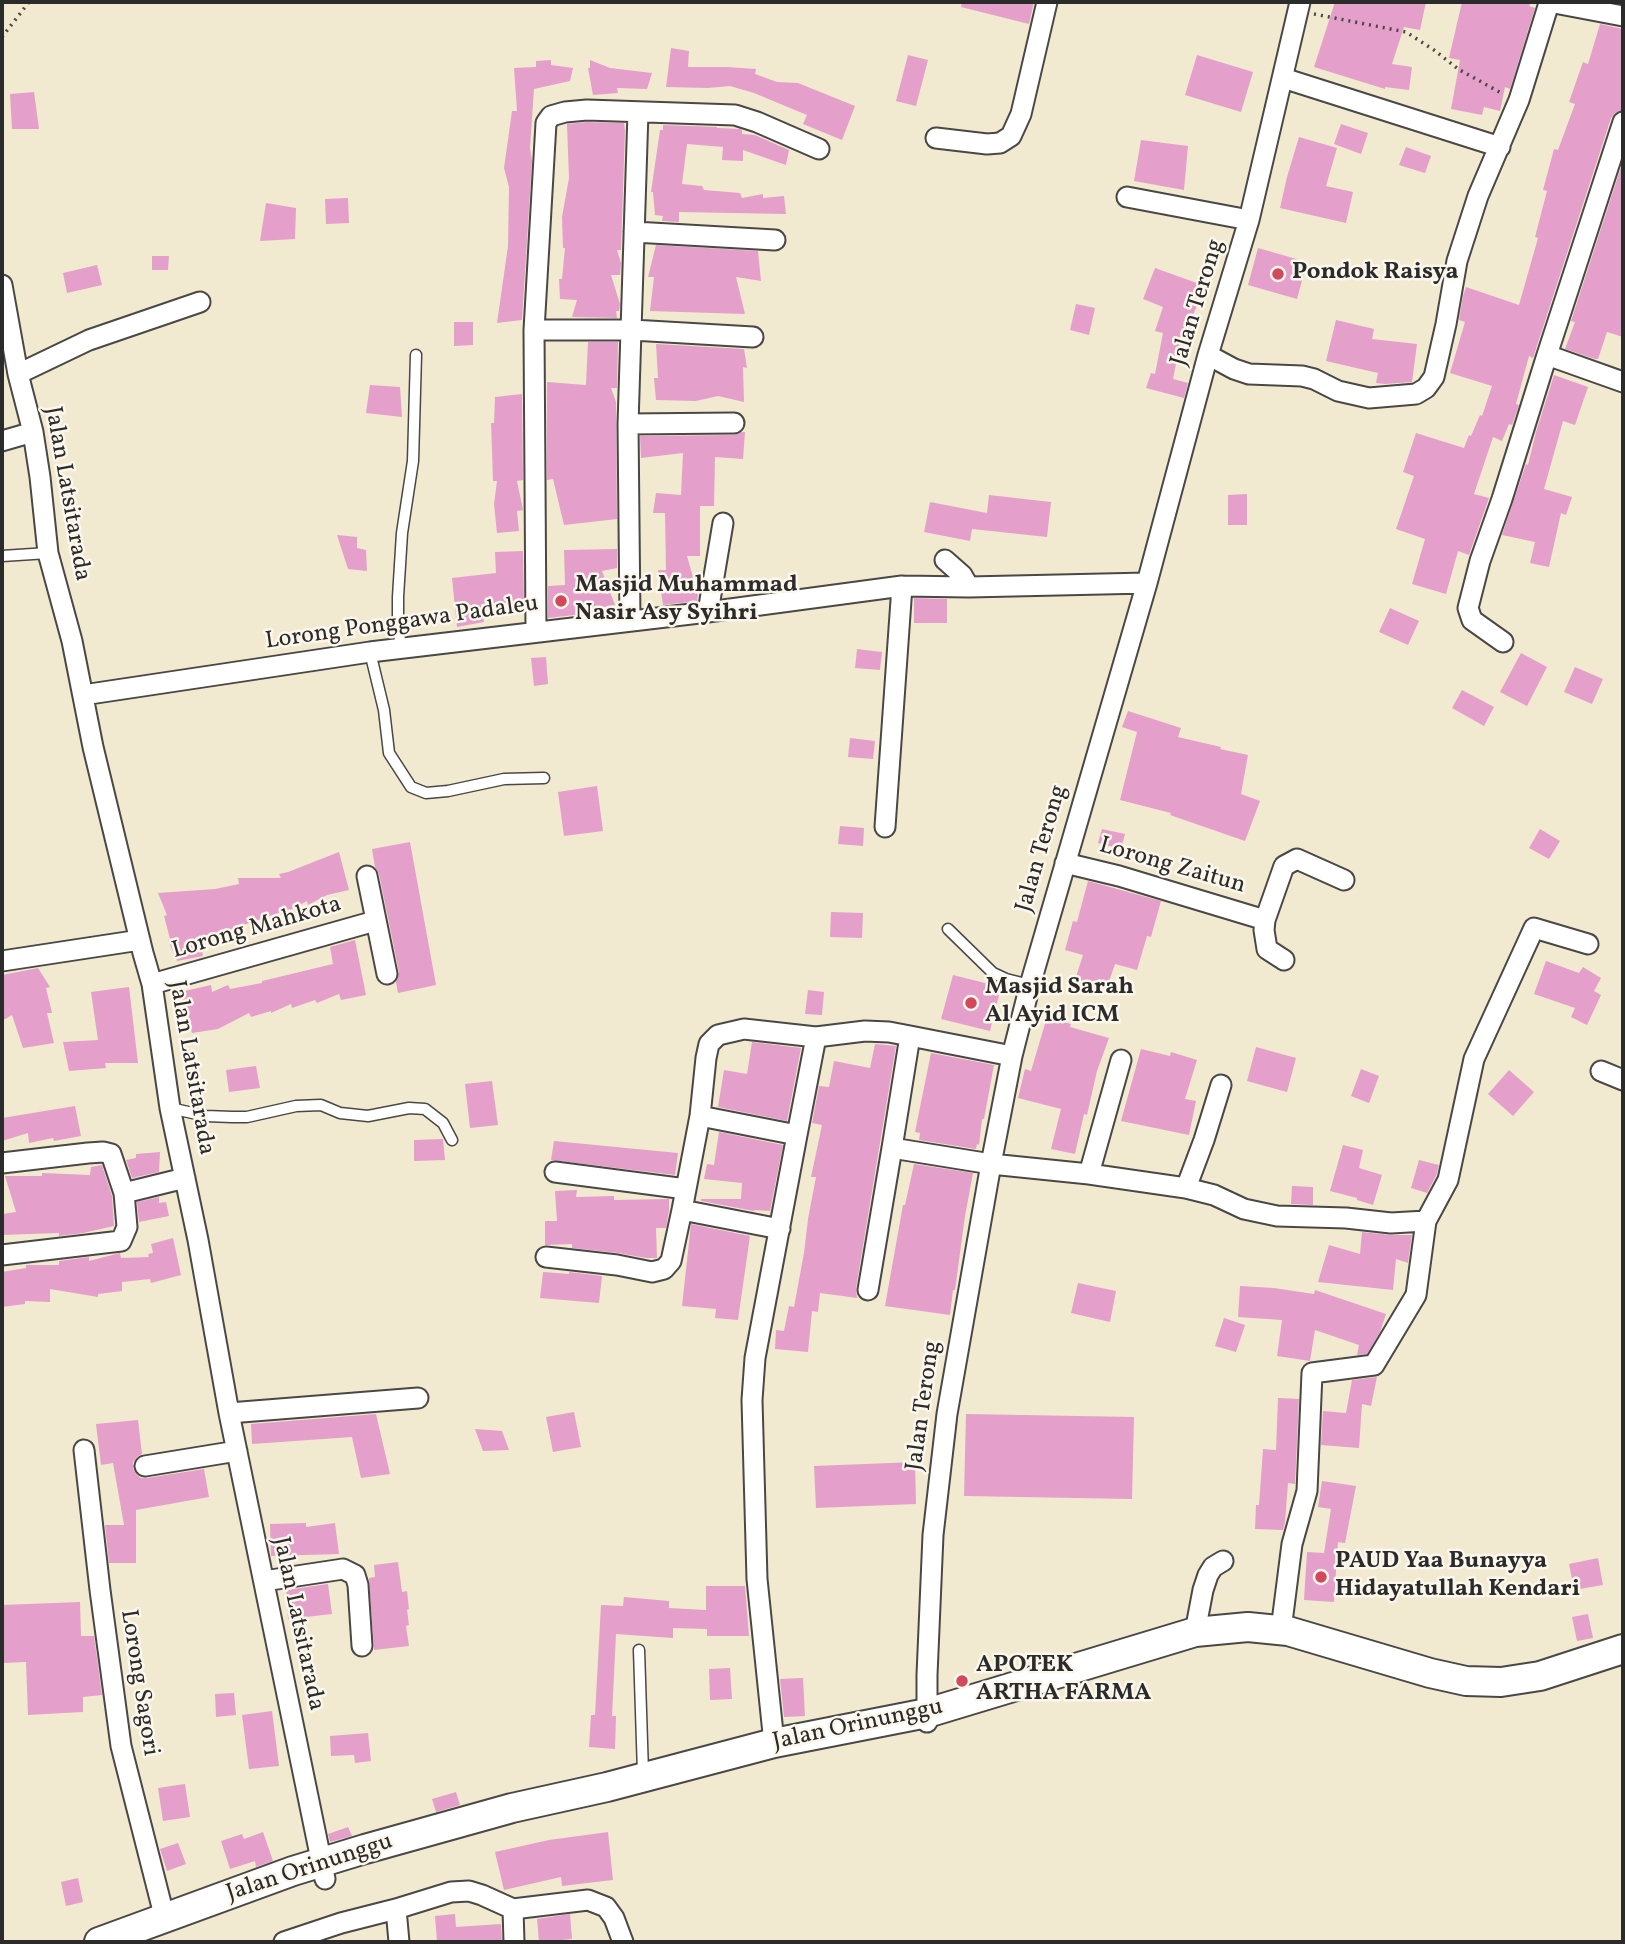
<!DOCTYPE html>
<html>
<head>
<meta charset="utf-8">
<style>
	body { margin:0 }
	#map { position:relative; width:1625px; height:1944px; overflow:hidden; background:#f2e9d1; font-family:Vollkorn,serif }
	canvas { display:block }
	.frame { position:absolute; inset:0; border:4px solid #2b2b2b; pointer-events:none }
</style>
</head>
<body>
<div id="map">
<canvas width="1625" height="1944"></canvas>
<div class="frame"></div>
</div>
<script>
const c = document.querySelector('canvas').getContext('2d');
c.lineJoin = 'round';
function fillPath(path, color) { c.fillStyle = color; c.fill(path, 'evenodd'); }
const shape = rows => new Path2D(rows.map(r => 'M' + r).join(''));
function trace(path, color, width, dash) { c.strokeStyle = color; c.lineWidth = width; c.lineCap = dash ? 'butt' : 'round'; c.setLineDash(dash || []); c.stroke(path); }
function drawText(font, color, halo, rows, align = 'center') {
  c.font = font + ' Vollkorn,serif'; c.lineWidth = 5; c.setLineDash([]); c.textBaseline = 'middle'; c.strokeStyle = halo; c.fillStyle = color; for (const [text, x, y, turn = 0] of rows) {
    c.save(); c.translate(x, y); c.rotate((+turn || 0) * Math.PI / 180); c.textAlign = isNaN(turn) ? turn : align; if (halo) c.strokeText(text, 0, 0); c.fillText(text, 0, 0); c.restore();
  }
}
fillPath(shape([
	[962,2,1034,2,1029,24,961,7],
	[1335,2,1426,2,1420,30,1404,27,1392,64,1412,67,1409,90,1385,87,1385,89,1314,67],
	[1462,2,1531,2,1529,6,1535,8,1510,89,1505,87,1500,111,1484,107,1482,115,1451,109,1460,60,1449,58],
	[1600,24,1623,29,1623,110,1615,113,1611,118,1533,358,1529,356,1516,404,1519,405,1512,425,1509,424,1502,441,1493,437,1474,494,1489,498,1469,555,1458,551,1446,594,1412,584,1425,539,1396,529,1414,476,1403,472,1416,433,1464,448,1469,435,1471,436,1480,415,1482,416,1492,386,1450,373,1465,322,1459,320,1463,296,1466,287,1519,305,1538,238,1535,237,1547,191,1543,190,1554,149,1558,150,1575,104,1569,102,1583,62,1588,64],
	[671,48,689,51,688,67,727,67,756,69,755,74,777,82,798,83,855,106,842,140,803,124,807,115,754,93,730,86,708,88,666,87],
	[908,55,928,60,916,106,896,101],
	[1197,55,1253,72,1241,112,1185,95],
	[551,60,551,65,573,68,570,81,534,89,530,148,532,161,522,320,497,323,508,246,509,187,504,168,512,111,517,111,514,68,536,67,536,61],
	[590,60,610,68,652,73,647,89,617,88,618,93,593,95,588,68,590,68],
	[34,92,39,129,12,129,10,94],
	[587,122,624,123,625,130,621,250,617,250,621,263,620,275,611,275,620,304,619,311,616,311,617,318,572,317,577,300,560,299,559,279,562,279,565,248,563,248,562,217,569,178,567,124],
	[1341,124,1368,133,1361,154,1334,144],
	[663,125,717,127,717,128,740,129,742,130,742,134,755,135,789,150,786,165,743,150,743,161,722,160,723,147,687,144,682,184,702,186,704,190,740,193,742,198,763,194,763,198,784,196,786,214,679,212,679,222,662,221,663,216,655,215,653,192,651,192,660,130,663,130],
	[1299,137,1337,148,1326,186,1353,192,1346,223,1280,208,1287,177],
	[1141,140,1188,146,1184,190,1134,181],
	[1406,147,1431,156,1425,173,1399,165],
	[1623,161,1623,337,1607,332,1598,359,1595,359,1565,349,1575,322,1571,321],
	[348,198,349,223,326,224,325,199],
	[266,203,296,208,295,239,260,241],
	[656,245,758,251,761,281,736,277,745,314,650,311,654,277,648,277],
	[1258,248,1307,262,1297,299,1248,285],
	[152,256,169,256,168,270,152,270],
	[97,265,102,285,67,293,63,273],
	[1155,268,1205,286,1189,325,1194,327,1190,342,1181,339,1173,379,1188,383,1184,398,1146,388,1151,373,1155,374,1163,333,1155,331,1163,307,1143,299],
	[1076,304,1095,308,1089,335,1070,330],
	[1336,320,1374,329,1372,339,1417,344,1412,382,1385,384,1376,383,1378,373,1326,361],
	[454,322,473,322,473,345,454,346],
	[588,342,618,342,617,388,611,388,616,402,617,519,564,525,553,479,547,480,547,382,586,385],
	[656,344,744,349,747,368,743,367,744,402,718,396,696,401,656,400,654,378,658,378],
	[1554,375,1588,387,1575,425,1563,421,1544,489,1572,497,1566,515,1561,513,1549,567,1530,563,1535,542,1502,535,1526,464,1528,465,1536,432],
	[370,385,400,387,402,417,366,413],
	[522,394,523,480,517,481,523,510,517,511,519,531,497,533,494,504,497,481,493,481,492,451,491,423,494,423,495,397],
	[742,432,745,432,743,459,715,457,714,506,700,506,700,556,687,556,698,595,697,601,663,605,658,570,666,570,665,513,653,513,656,493,681,495,683,453,641,458,640,436,734,435],
	[1247,494,1247,525,1228,525,1228,495],
	[989,495,1051,502,1047,537,972,529,970,541,924,532,930,502,987,513],
	[337,535,357,537,357,548,366,550,367,571,348,569],
	[617,549,617,568,602,571,615,605,583,611,583,614,548,618,548,586,565,585,564,550],
	[523,551,524,603,481,604,484,622,457,627,452,578,496,573,495,552],
	[914,598,947,599,947,623,914,623],
	[1390,608,1419,621,1408,645,1379,632],
	[857,649,882,652,880,670,855,668],
	[1521,653,1547,667,1527,706,1500,692],
	[546,657,548,684,534,686,531,658],
	[1575,667,1603,679,1592,704,1564,692],
	[1462,690,1494,707,1484,726,1452,708],
	[1128,711,1181,728,1178,737,1221,747,1220,749,1248,755,1241,794,1260,801,1245,841,1170,815,1171,813,1120,800,1137,732,1122,727],
	[850,738,875,741,873,759,848,757],
	[597,786,603,831,564,836,558,792],
	[840,826,864,828,863,846,838,844],
	[1102,829,1125,834,1121,849,1098,843],
	[1540,829,1560,841,1549,859,1529,848],
	[410,842,436,985,398,993,396,982,399,972,379,874,375,867,372,849],
	[339,852,349,890,327,895,308,905,307,901,290,910,290,909,200,940,203,956,177,961,168,940,170,939,164,916,167,915,158,893,215,889,239,884,238,878,281,878,279,874,288,872],
	[1088,881,1161,901,1151,937,1147,936,1137,970,1115,964,1105,993,1074,983,1083,955,1065,950,1073,921,1077,922],
	[831,912,863,913,862,938,830,937],
	[355,940,366,995,341,1000,339,994,317,1003,315,1000,292,1008,291,1004,271,1013,271,1011,251,1017,249,1013,218,1029,192,1033,180,992,211,985,212,992,228,985,230,989,262,983,262,981,333,964,330,947],
	[1546,961,1579,973,1583,967,1601,978,1594,991,1601,995,1587,1025,1571,1017,1575,1008,1534,994],
	[38,968,50,987,46,988,52,1013,47,1013,54,1043,23,1048,12,1015,2,1021,2,975],
	[953,975,1001,987,990,1031,941,1019],
	[129,987,138,1063,105,1063,106,1068,69,1071,63,1042,98,1040,91,992],
	[808,990,824,992,822,1015,805,1014],
	[1047,1017,1071,1024,1070,1027,1109,1038,1097,1071,1087,1115,1084,1114,1075,1154,1051,1149,1061,1109,1018,1098,1025,1069,1031,1071],
	[752,1042,801,1048,787,1121,718,1107,724,1070,747,1074],
	[875,1044,896,1046,856,1288,857,1298,820,1293,818,1312,812,1311,808,1352,775,1349,776,1330,784,1331,789,1306,794,1307,804,1253,808,1219,816,1177,811,1177,822,1125,812,1123,819,1086,829,1087,834,1061,870,1068],
	[1256,1047,1296,1058,1287,1092,1247,1081],
	[1141,1049,1170,1056,1171,1052,1197,1060,1185,1099,1196,1101,1189,1135,1121,1121],
	[931,1053,994,1065,984,1119,982,1119,979,1145,977,1144,976,1149,919,1140,920,1133,915,1132],
	[256,1066,260,1088,229,1092,226,1070],
	[1361,1069,1379,1076,1369,1103,1351,1096],
	[1509,1070,1534,1092,1513,1116,1488,1094],
	[492,1081,498,1125,470,1128,465,1084],
	[75,1106,81,1136,54,1141,53,1138,29,1143,28,1133,2,1141,2,1118],
	[719,1132,783,1145,770,1211,755,1210,754,1211,701,1201,701,1199,741,1199,742,1183,704,1179,707,1164,714,1165],
	[443,1139,445,1160,414,1161,414,1140],
	[554,1141,678,1153,675,1175,551,1160],
	[1343,1145,1363,1150,1359,1168,1382,1175,1373,1205,1357,1200,1357,1198,1330,1191],
	[160,1152,159,1172,132,1178,126,1160,136,1158,136,1154],
	[1419,1160,1439,1165,1436,1176,1427,1193,1411,1188],
	[914,1164,973,1173,965,1216,955,1290,953,1290,950,1315,885,1306,903,1205,905,1205],
	[102,1165,112,1196,114,1226,83,1233,59,1236,59,1233,2,1235,2,1214,16,1212,5,1176,42,1176,42,1173,90,1175,91,1167],
	[1292,1186,1313,1187,1313,1205,1291,1204],
	[577,1190,576,1197,614,1196,614,1200,669,1199,669,1211,666,1228,656,1228,657,1258,646,1258,618,1253,572,1248,572,1244,545,1245,545,1221,557,1221,555,1191],
	[159,1197,159,1203,166,1202,169,1216,139,1222,137,1202],
	[691,1224,750,1236,738,1320,715,1318,716,1309,682,1306],
	[1362,1232,1390,1235,1412,1235,1408,1263,1396,1259,1393,1290,1318,1282,1329,1245,1360,1254],
	[173,1238,181,1275,151,1283,150,1279,122,1282,122,1291,98,1294,98,1297,50,1289,50,1302,25,1301,25,1304,2,1307,2,1272,26,1268,26,1265,59,1265,59,1261,89,1257,89,1261,120,1253,121,1258,149,1257,148,1254,153,1253,151,1244],
	[543,1272,569,1274,569,1272,602,1276,599,1303,540,1298],
	[1078,1283,1116,1291,1110,1322,1071,1313],
	[1240,1286,1274,1288,1314,1294,1315,1290,1386,1314,1380,1332,1367,1354,1357,1355,1359,1345,1315,1330,1310,1361,1277,1356,1282,1320,1238,1317],
	[1224,1318,1245,1325,1236,1352,1215,1346],
	[1377,1377,1371,1406,1362,1404,1359,1448,1321,1445,1323,1411,1346,1413,1352,1380],
	[1278,1398,1299,1399,1295,1484,1288,1483,1285,1522,1283,1530,1255,1529,1256,1505,1259,1505,1263,1449,1276,1450],
	[574,1412,581,1447,553,1452,546,1417],
	[376,1414,390,1474,361,1478,352,1437,252,1444,251,1424],
	[966,1414,1134,1417,1132,1499,964,1496],
	[138,1420,142,1454,137,1457,133,1462,133,1469,136,1474,141,1478,147,1478,204,1469,209,1497,136,1510,136,1563,109,1563,105,1525,124,1525,113,1463,101,1465,96,1424],
	[475,1429,502,1431,509,1450,483,1451],
	[915,1462,916,1504,816,1508,814,1466],
	[1322,1481,1356,1486,1345,1543,1338,1542,1334,1602,1304,1600,1307,1552,1324,1553,1331,1509,1318,1507],
	[306,1523,306,1527,335,1523,339,1554,271,1556,270,1524],
	[1598,1558,1603,1585,1574,1590,1569,1564],
	[398,1562,402,1592,407,1591,409,1609,407,1610,409,1625,406,1626,409,1646,374,1650,369,1578,375,1577,374,1565],
	[328,1584,332,1614,288,1619,286,1590],
	[706,1586,745,1586,749,1636,707,1636,707,1629,673,1628,673,1638,616,1634,612,1716,616,1716,615,1749,589,1747,591,1715,595,1715,601,1605,623,1606,624,1597,669,1601,669,1608,706,1610],
	[80,1602,81,1636,94,1636,102,1695,83,1697,83,1712,28,1715,26,1662,4,1663,2,1605],
	[1588,1614,1593,1638,1577,1641,1572,1617],
	[730,1668,732,1699,710,1700,709,1669],
	[803,1678,805,1716,784,1717,780,1679],
	[234,1693,236,1715,216,1717,215,1694],
	[272,1711,279,1766,249,1769,242,1715],
	[368,1733,371,1761,355,1763,354,1755,331,1756,330,1736],
	[185,1784,190,1817,163,1821,158,1788],
	[456,1792,460,1805,436,1812,432,1799],
	[348,1827,352,1836,330,1842,328,1834],
	[263,1832,273,1861,256,1867,255,1861,230,1869,221,1841,242,1834,244,1839],
	[608,1832,613,1880,562,1886,561,1877,504,1890,495,1852,549,1840],
	[178,1843,186,1864,167,1871,160,1849],
	[78,1878,83,1902,66,1906,61,1882],
	[455,1914,456,1927,501,1924,502,1942,437,1942,435,1916],
	[570,1914,572,1939,539,1942,537,1919]
]), '#e4a0ca');
const lane = shape([
	[2,556,48,553],
	[401,649,398,625,398,597,402,533,413,461,416,355],
	[370,652,384,710,389,753,411,787,426,793,448,791,504,779,544,778],
	[948,929,993,973,1006,979,1030,985],
	[170,1108,206,1116,232,1117,247,1117,296,1106,321,1105,340,1113,368,1116,409,1108,425,1109,443,1123,452,1140],
	[639,1650,643,1773]
]);
const street = shape([
	[1549,2,1623,16],
	[1283,78,1500,147],
	[936,138,987,144,1000,143,1011,136,1021,114,1047,2],
	[1127,197,1249,220],
	[634,232,775,240],
	[2,285,18,374,33,432,40,477,48,553,72,641,93,747,143,953,152,984,170,1108,198,1240,229,1413,325,1879],
	[534,330,632,330,753,337],
	[1208,355,1234,369,1249,374,1302,376,1314,379,1338,391,1369,398,1416,394,1426,388,1434,377,1446,324,1457,261,1478,196,1519,100,1549,3],
	[1547,355,1623,122],
	[18,374,89,340,200,302],
	[628,424,734,423],
	[2,441,33,432],
	[945,560,962,575,969,587],
	[708,612,723,523],
	[630,620,628,424,638,112],
	[536,631,534,330,546,123,551,116,565,112,587,110,735,115,757,122,819,149],
	[1503,642,1472,620,1468,608,1480,561,1502,499,1547,355,1623,382],
	[83,695,370,652,708,612,902,586,969,587,1147,583],
	[885,827,902,586],
	[1065,863,1119,876,1265,920],
	[367,876,387,974],
	[1284,960,1267,949,1264,930,1265,920,1284,866,1297,859,1344,880],
	[2,961,140,940],
	[152,984,375,921],
	[1012,1056,910,1036,892,1148,991,1164,1089,1174,1186,1188,1214,1195,1244,1209,1277,1216,1346,1218,1391,1223,1426,1221],
	[1601,1071,1623,1080],
	[700,1116,797,1135],
	[2,1163,88,1153,103,1152,111,1154,124,1193,127,1227,121,1241,2,1255],
	[555,1172,686,1189],
	[1089,1174,1121,1060],
	[1186,1188,1204,1140,1221,1085],
	[124,1193,185,1178],
	[682,1210,780,1229],
	[546,1257,617,1265,652,1272,664,1269,671,1261,682,1210,700,1116,706,1058,709,1044,718,1035,744,1029,816,1037],
	[868,1290,892,1148],
	[229,1413,418,1398],
	[84,1450,100,1590,121,1746,165,1919],
	[145,1466,237,1451],
	[264,1581,343,1569,355,1575,358,1585,362,1646],
	[1281,1630,1292,1544,1307,1491,1312,1373,1374,1365,1416,1295,1426,1221,1448,1180,1474,1059,1534,928,1588,944],
	[1195,1632,1203,1590,1208,1575,1213,1567,1223,1561],
	[927,1722,927,1675,933,1535,947,1414,991,1164,1012,1056,1030,985,1147,583,1208,355,1249,220,1300,2],
	[774,1743,757,1579,752,1400,755,1358,797,1135,816,1037,865,1031,889,1032,910,1036],
	[513,1909,588,1900,606,1907,614,1918,623,1942],
	[284,1942,341,1923,396,1909],
	[399,1942,396,1909,451,1892,469,1891,482,1895,513,1909,514,1942]
]);
const secondary = shape([
	[99,1942,293,1871,365,1849,512,1808,607,1787,774,1743,927,1713,1195,1632,1248,1627,1288,1631,1430,1673,1466,1681,1501,1682,1540,1676,1623,1649]
]);
trace(lane, '#494844', 13);
trace(street, '#494844', 23);
trace(secondary, '#494844', 32);
trace(shape([
	[1314,14,1406,32,1434,50,1458,69,1503,94],
	[2,37,29,2]
]), '#494844', 3.5, [2, 5]);
trace(lane, '#fff', 10);
trace(street, '#fff', 19);
trace(secondary, '#fff', 28);
for (const [x, y, r, color] of [
	[1278,274,7,"#d1495b"],
	[561,601,7,"#d1495b"],
	[971,1003,7,"#d1495b"],
	[1321,1577,7,"#d1495b"],
	[962,1681,7,"#d1495b"]
]) { const dot = new Path2D(); dot.arc(x, y, r, 0, 2 * Math.PI); c.fillStyle = color; c.fill(dot); trace(dot, '#fbf7ec', 2.5); }
drawText('bold 24px', '#2b2b2b', '#fbf7ec', [
	["Pondok Raisya",1292,274],
	["Masjid Muhammad",575,587],
	["Nasir Asy Syihri",575,615],
	["Masjid Sarah",985,989],
	["Al Ayid ICM",985,1017],
	["PAUD Yaa Bunayya",1335,1563],
	["Hidayatullah Kendari",1335,1591],
	["APOTEK",976,1667],
	["ARTHA FARMA",976,1695]
], 'left');
drawText('24px', '#2b2b2b', '#fbf7ec', [
	["Jalan Terong",1199,303,-73],
	["Jalan Latsitarada",66,494,80],
	["Lorong Ponggawa Padaleu",402,624,-8],
	["Jalan Terong",1043,849,-74],
	["Lorong Zaitun",1172,867,16],
	["Lorong Mahkota",257,929,-16],
	["Jalan Latsitarada",190,1068,80],
	["Jalan Terong",925,1406,-82],
	["Jalan Latsitarada",297,1624,78],
	["Lorong Sagori",138,1683,81],
	["Jalan Orinunggu",858,1726,-12],
	["Jalan Orinunggu",310,1869,-18]
]);
</script>
</body>
</html>
